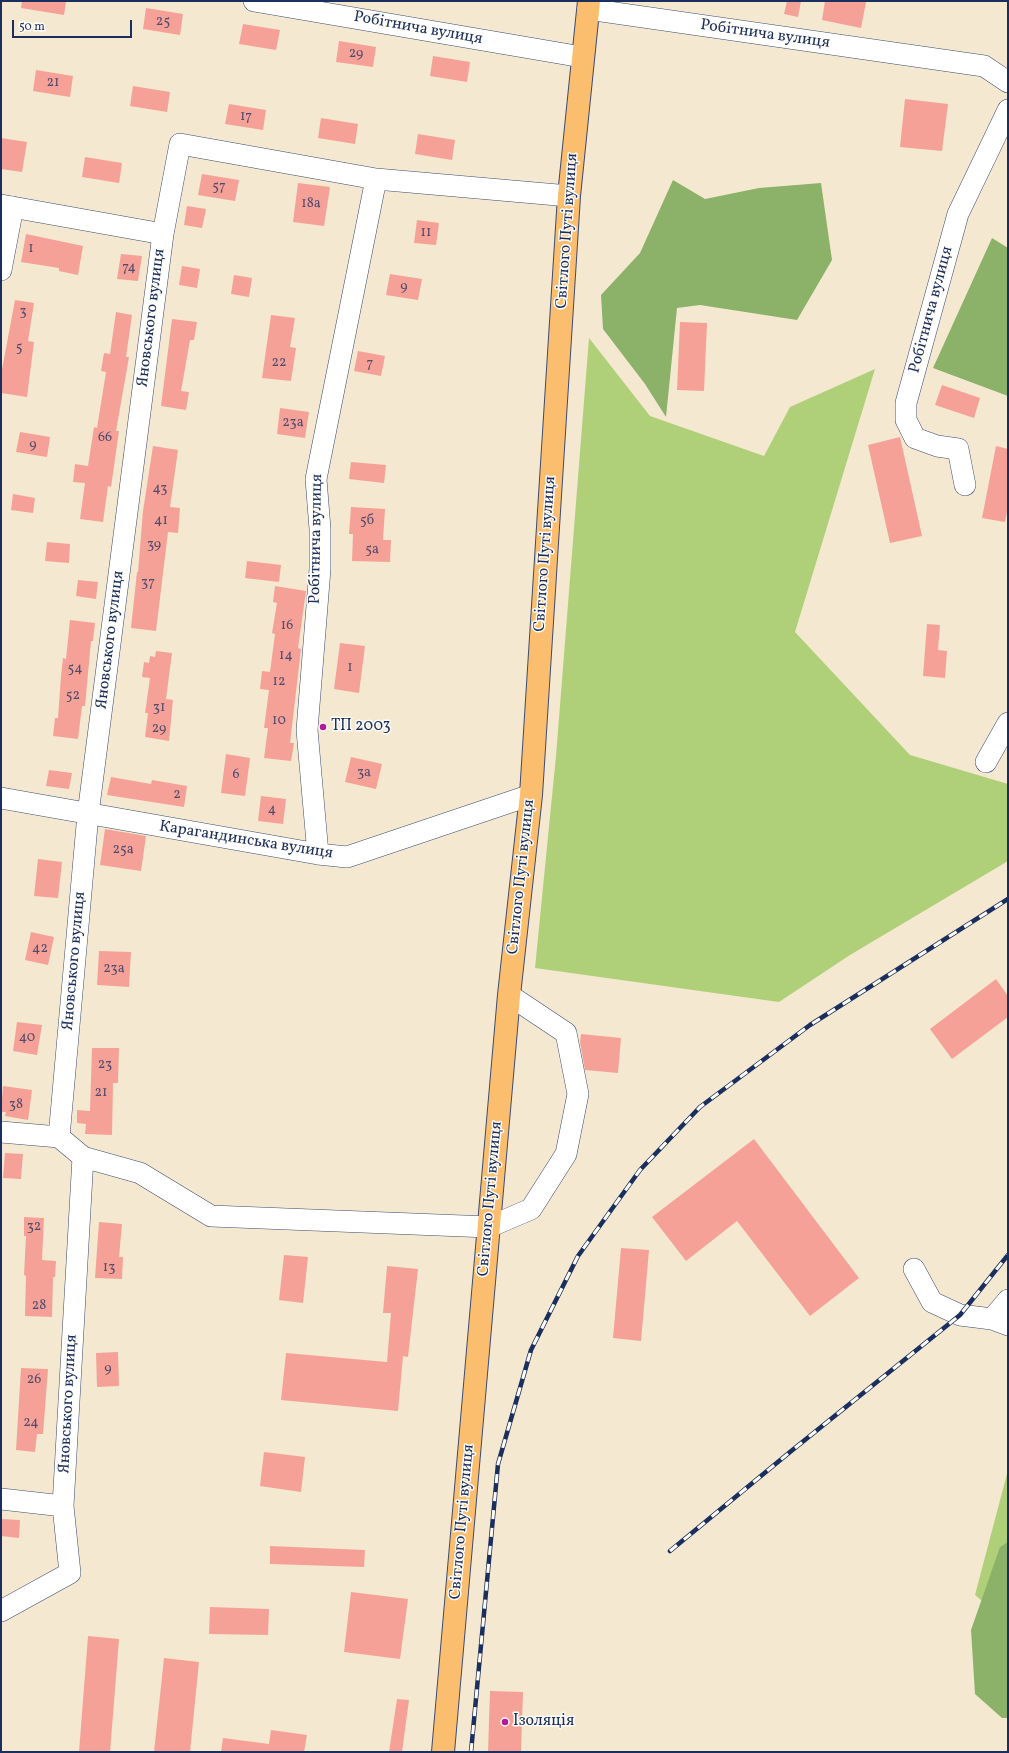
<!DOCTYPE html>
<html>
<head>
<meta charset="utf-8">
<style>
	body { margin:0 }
	#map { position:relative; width:1009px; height:1753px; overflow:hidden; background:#f4e8d1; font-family:Vollkorn,serif }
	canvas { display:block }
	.frame { position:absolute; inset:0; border:2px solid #1b2f5e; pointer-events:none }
	.scale { position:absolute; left:12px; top:20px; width:120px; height:18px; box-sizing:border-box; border:2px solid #1b2f5e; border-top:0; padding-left:5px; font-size:12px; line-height:14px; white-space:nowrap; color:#1b2f5e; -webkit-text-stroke:3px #fdfcf7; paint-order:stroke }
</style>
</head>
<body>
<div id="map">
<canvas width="1009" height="1753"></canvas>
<div class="frame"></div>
<div class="scale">50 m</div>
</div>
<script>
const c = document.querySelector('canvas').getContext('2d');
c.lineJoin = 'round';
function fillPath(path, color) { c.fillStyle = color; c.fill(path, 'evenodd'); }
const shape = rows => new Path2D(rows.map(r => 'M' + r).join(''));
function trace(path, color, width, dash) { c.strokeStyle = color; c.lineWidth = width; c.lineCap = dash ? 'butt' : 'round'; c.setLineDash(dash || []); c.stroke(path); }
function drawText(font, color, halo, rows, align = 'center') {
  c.font = font + ' Vollkorn,serif'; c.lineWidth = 3; c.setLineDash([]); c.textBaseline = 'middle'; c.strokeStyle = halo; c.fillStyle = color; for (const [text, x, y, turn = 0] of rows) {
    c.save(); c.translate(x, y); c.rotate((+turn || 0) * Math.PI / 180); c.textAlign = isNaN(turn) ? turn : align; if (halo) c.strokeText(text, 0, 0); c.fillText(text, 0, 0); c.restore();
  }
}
fillPath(shape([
	[589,338,650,416,764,456,790,407,875,369,795,632,910,755,1008,784,1008,861,850,955,779,1002,535,968,556,756],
	[1008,1470,1008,1623,975,1595]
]), '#afd078');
fillPath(shape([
	[673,180,705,199,759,188,821,183,832,260,797,320,700,305,677,308,666,417,645,384,603,329,601,295,640,253],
	[992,238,1008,248,1008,396,933,368],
	[1008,1542,1008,1718,1002,1718,975,1694,971,1630,1000,1547]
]), '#8bb268');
fillPath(shape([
	[22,1,66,1,64,15,21,8],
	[787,1,801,1,798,17,784,14],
	[825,1,866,2,861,28,822,20],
	[146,8,183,14,180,35,143,29],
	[243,24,280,30,276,50,239,44],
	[339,41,376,47,373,67,336,62],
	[433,56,470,62,467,82,430,76],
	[36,70,73,76,70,97,33,91],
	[133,86,170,92,167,112,130,106],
	[905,99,948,104,942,151,900,147],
	[229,104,266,110,263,130,225,124],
	[321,118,358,124,355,144,318,138],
	[418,134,455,140,452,160,415,154],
	[1,138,27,142,22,172,1,169],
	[85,157,122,163,119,183,82,177],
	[202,174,239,180,235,201,198,195],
	[298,183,330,187,324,226,293,222],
	[187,206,206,209,202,228,184,225],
	[417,220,439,223,436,245,414,243],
	[26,234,83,246,78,275,59,271,59,268,21,262],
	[121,254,142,256,138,281,117,279],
	[182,266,200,269,197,288,179,285],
	[390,274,422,279,418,300,386,295],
	[234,275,252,278,249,297,231,294],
	[15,300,34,303,28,341,34,342,27,397,1,393,1,375],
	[116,312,132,315,126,357,129,357,116,431,119,431,111,487,108,486,103,522,80,519,85,483,73,482,75,464,88,466,94,427,97,428,106,372,101,371,104,353,110,354],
	[271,315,295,318,290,347,296,348,291,381,262,378],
	[172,319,197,322,194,340,190,340,181,391,189,392,186,410,161,406],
	[680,322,707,323,704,391,677,390],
	[358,351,385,356,381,376,354,371],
	[942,385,980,398,974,418,935,405],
	[280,408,309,412,305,438,277,434],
	[20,432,50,437,47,457,16,452],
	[900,437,922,536,890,543,868,445],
	[153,446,178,450,170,507,180,508,178,533,168,532,156,631,131,628,137,572,138,572,143,511],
	[996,446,1008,449,1008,507,1005,522,982,518],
	[351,462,386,465,384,483,349,479],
	[13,494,35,498,33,513,11,510],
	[351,507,385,509,383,540,391,540,390,562,352,561,353,534,349,534],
	[47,542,70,544,69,563,45,561],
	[247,561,281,565,279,582,245,578],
	[78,580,98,582,96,599,76,596],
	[275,586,306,591,298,648,301,649,290,743,294,743,291,761,264,758,268,728,264,728,269,690,260,689,262,671,270,672,275,634,272,633,277,603,273,602],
	[70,620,95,623,93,641,91,641,85,706,82,706,78,739,53,736,55,718,58,718,61,676,63,658,66,659],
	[927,624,940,625,938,650,947,651,945,678,923,676],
	[340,643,365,646,359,693,334,689],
	[156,651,172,653,166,699,173,700,169,741,145,737,148,713,145,713,150,678,142,677,144,662,149,663,150,656,155,657],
	[226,754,250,758,245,796,221,793],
	[351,757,382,764,376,789,345,782],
	[49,770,72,773,69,789,46,786],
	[111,777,151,784,152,780,187,786,184,807,107,795],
	[261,796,286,799,283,824,258,821],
	[105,829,146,836,141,871,100,865],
	[38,859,62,862,58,898,34,896],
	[31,932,54,937,48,965,25,960],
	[99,951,131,952,129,987,97,985],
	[996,979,1008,996,1008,1017,952,1059,930,1029],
	[17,1022,42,1025,37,1055,13,1051],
	[581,1034,621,1038,618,1073,585,1070,580,1042],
	[92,1048,119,1048,118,1083,113,1083,112,1135,85,1134,86,1124,77,1123,77,1110,90,1111],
	[3,1086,32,1090,28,1120,5,1116,6,1112,1,1112],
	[754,1139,859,1278,810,1316,737,1221,686,1261,652,1217],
	[5,1153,23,1154,21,1179,3,1178],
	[24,1217,44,1218,42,1260,56,1261,55,1277,53,1277,52,1317,25,1316,26,1276,24,1275,26,1236,24,1236],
	[99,1222,122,1224,119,1257,123,1257,122,1279,95,1278],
	[621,1248,649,1250,641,1341,613,1338],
	[284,1255,308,1257,303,1303,279,1300],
	[387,1266,418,1269,408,1357,403,1356,398,1411,281,1400,286,1353,387,1362,391,1313,383,1313],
	[118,1352,119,1386,97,1387,96,1353],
	[21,1368,48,1369,43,1434,37,1434,35,1452,16,1450],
	[264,1452,305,1457,301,1492,260,1486],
	[1,1519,20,1520,19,1538,1,1536],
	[270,1546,365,1550,364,1567,270,1564],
	[351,1592,408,1599,400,1659,344,1652],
	[210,1607,269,1609,268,1635,209,1634],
	[88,1636,119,1639,110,1752,79,1752],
	[164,1658,199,1662,190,1752,154,1752],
	[490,1691,523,1692,521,1752,488,1752],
	[397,1699,409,1700,402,1752,389,1752],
	[271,1730,307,1735,304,1752,221,1752,223,1738,269,1744]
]), '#f5a197');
const minor = shape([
	[254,1,582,57],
	[588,9,984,66,1008,82],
	[1,205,163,234],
	[1,270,13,207],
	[965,485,958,449,937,446,915,438,906,420,906,403,958,214,1008,110],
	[986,762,1008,723],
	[1,798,318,854,347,857,531,795],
	[318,854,307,730,320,569,320,529,316,479,376,179],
	[1,1132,59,1137,83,1157,140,1173,211,1216,489,1227,531,1209,566,1154,578,1094,566,1033,509,995],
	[59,1137,88,814,163,234,180,144,376,179,569,196],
	[914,1269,932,1302,960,1315,992,1319,1008,1325],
	[992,1319,1008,1300],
	[1,1499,63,1506],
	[1,1611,70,1573,63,1506,83,1157]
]);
const major = shape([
	[443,1752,509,995,531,795,569,196,589,1]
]);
trace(minor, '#3c4b6f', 22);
trace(major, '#3c4b6f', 24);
trace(minor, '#fff', 21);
trace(major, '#fbbd6e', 22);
const rail = shape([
	[670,1551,790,1452,960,1315,1008,1255],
	[471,1752,498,1464,531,1350,578,1256,640,1170,700,1107,810,1025,1008,899]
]);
trace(rail, '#1b2f5e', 4.5);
trace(rail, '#fdfcf7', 3, [9]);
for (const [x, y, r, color] of [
	[323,727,4,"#b5179e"],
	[505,1722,4,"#b5179e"]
]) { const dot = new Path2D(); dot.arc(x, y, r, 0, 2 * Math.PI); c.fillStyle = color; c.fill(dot); trace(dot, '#fdfcf7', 1.5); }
drawText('14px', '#524c6c', null, [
	["25",163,22],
	["29",356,54],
	["21",53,83],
	["17",246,117],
	["57",219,187],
	["18а",311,204],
	["11",426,233],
	["1",31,249],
	["74",129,268],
	["9",404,287],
	["3",23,312],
	["5",19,348],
	["22",279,363],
	["7",370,364],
	["23а",293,423],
	["66",105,438],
	["9",33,445],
	["43",160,489],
	["41",161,521],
	["5б",367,521],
	["39",154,545],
	["5а",372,550],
	["37",148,583],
	["16",287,626],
	["14",286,656],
	["1",350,668],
	["54",75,669],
	["12",279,682],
	["52",73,696],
	["31",159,708],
	["10",279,721],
	["29",159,729],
	["3а",364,773],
	["6",236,775],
	["2",177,795],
	["4",272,810],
	["25а",123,850],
	["42",40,949],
	["23а",114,969],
	["40",27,1038],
	["23",105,1065],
	["21",101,1093],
	["38",16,1105],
	["32",34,1227],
	["13",109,1268],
	["28",39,1306],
	["9",108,1369],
	["26",34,1380],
	["24",31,1423]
]);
drawText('16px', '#1b2f5e', '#fdfcf7', [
	["Робітнича вулиця",418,29,10],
	["Робітнича вулиця",765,35,8],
	["Світлого Путі вулиця",568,231,-86],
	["Робітнича вулиця",932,310,-75],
	["Яновського вулиця",152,318,-83],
	["Робітнича вулиця",317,539,-89],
	["Світлого Путі вулиця",546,554,-86],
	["Яновського вулиця",111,640,-83],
	["Карагандинська вулиця",246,841,9],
	["Світлого Путі вулиця",522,877,-84],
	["Яновського вулиця",75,961,-85],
	["Світлого Путі вулиця",491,1199,-85],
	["Яновського вулиця",69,1404,-87],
	["Світлого Путі вулиця",463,1522,-85]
]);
drawText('16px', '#1b2f5e', '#fdfcf7', [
	["ТП 2003",331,727],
	["Ізоляція",513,1722]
], 'left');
</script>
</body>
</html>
